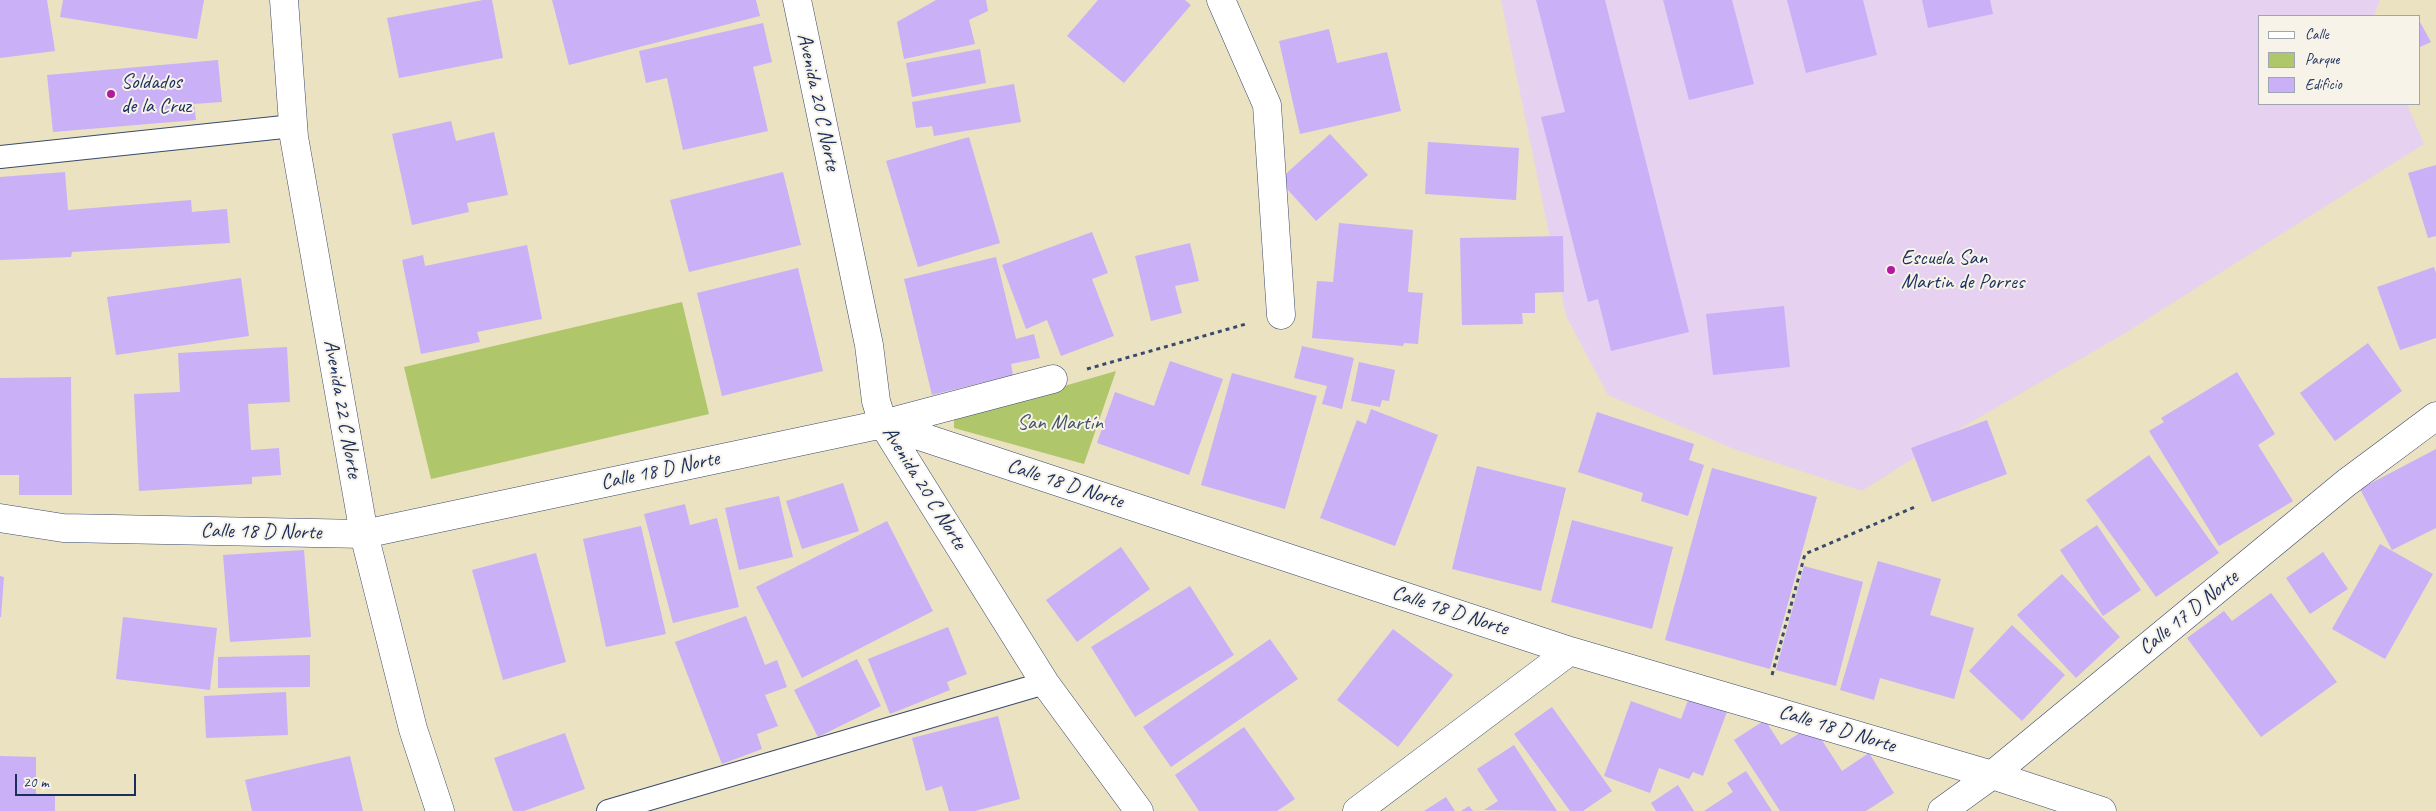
<!DOCTYPE html>
<html>
<head>
<meta charset="utf-8">
<style>
	body { margin:0 }
	#map { position:relative; width:2436px; height:811px; overflow:hidden; background:#eae2c1; font-family:Caveat,sans-serif }
	canvas { display:block }
	.legend { position:absolute; left:2258px; top:15px; width:162px; height:90px; box-sizing:border-box; background:#f7f3e8; border:1px solid #9fa5b1; margin:0; padding:6px 9px; list-style:none; font-size:15px; color:#1b2f5e }
	.legend li { display:flex; align-items:center; gap:10px; height:25px }
	.legend b { width:25px; border:1px solid #9fa5b1 }
	.scale { position:absolute; left:15px; top:774px; width:121px; height:22px; box-sizing:border-box; border:2px solid #1b2f5e; border-top:0; padding-left:6px; font-size:15px; line-height:18px; white-space:nowrap; color:#1b2f5e; -webkit-text-stroke:4px #f7f3e8; paint-order:stroke }
</style>
</head>
<body>
<div id="map">
<canvas width="2436" height="811"></canvas>
<ul class="legend">
<li><b style="height:6px;background:#fff"></b>Calle</li>
<li><b style="height:14px;background:#afc66a"></b>Parque</li>
<li><b style="height:14px;background:#cab0f7"></b>Edificio</li>
</ul>
<div class="scale">20 m</div>
</div>
<script>
const c = document.querySelector('canvas').getContext('2d');
c.lineJoin = 'round';
function fillPath(path, color) { c.fillStyle = color; c.fill(path, 'evenodd'); }
const shape = rows => new Path2D(rows.map(r => 'M' + r).join(''));
function trace(path, color, width, dash) { c.strokeStyle = color; c.lineWidth = width; c.lineCap = dash ? 'butt' : 'round'; c.setLineDash(dash || []); c.stroke(path); }
function drawText(font, color, halo, rows, align = 'center') {
  c.font = font + ' Caveat,sans-serif'; c.lineWidth = 4; c.setLineDash([]); c.textBaseline = 'middle'; c.strokeStyle = halo; c.fillStyle = color; for (const [text, x, y, turn = 0] of rows) {
    c.save(); c.translate(x, y); c.rotate((+turn || 0) * Math.PI / 180); c.textAlign = isNaN(turn) ? turn : align; if (halo) c.strokeText(text, 0, 0); c.fillText(text, 0, 0); c.restore();
  }
}
fillPath(shape([
	[1501,0,2380,0,2374,16,2260,16,2260,104,2407,104,2424,144,2122,335,1961,428,1862,491,1734,449,1608,395,1566,316]
]), '#e6d2f0');
fillPath(shape([
	[682,302,709,414,431,479,404,367],
	[1116,371,1084,464,954,428,954,418]
]), '#afc66a');
fillPath(shape([
	[0,0,47,0,55,51,0,58],
	[63,0,204,0,197,39,60,17],
	[483,0,492,0,503,58,399,78,387,18],
	[552,0,756,0,760,16,569,65],
	[936,0,986,0,988,11,969,20,975,44,904,59,897,22],
	[1098,0,1185,0,1191,5,1124,83,1067,36],
	[1536,0,1605,0,1689,332,1611,351,1598,299,1588,302,1541,117,1565,112],
	[1663,0,1732,0,1754,84,1689,100],
	[1787,0,1863,0,1877,55,1806,73],
	[1922,0,1990,0,1993,14,1928,28],
	[2420,22,2431,42,2420,47],
	[763,23,772,62,753,67,768,131,683,150,667,78,646,83,639,51],
	[1329,29,1337,63,1387,52,1401,111,1300,134,1279,41],
	[980,49,986,83,912,97,906,63],
	[218,60,222,102,194,104,196,120,53,132,47,75],
	[1014,84,1021,122,934,136,932,126,916,128,912,102],
	[451,121,456,141,494,132,508,195,467,203,469,212,412,225,392,134],
	[1330,134,1368,175,1316,221,1279,180],
	[969,137,1000,243,918,267,886,161],
	[1428,142,1519,148,1516,200,1425,194],
	[2436,165,2436,236,2428,238,2408,173],
	[65,172,68,210,191,200,192,212,227,209,230,243,72,252,71,257,0,260,0,177],
	[783,172,801,245,689,272,670,200],
	[1339,223,1413,230,1408,292,1423,293,1418,344,1404,343,1403,346,1312,338,1317,281,1333,282],
	[1092,232,1108,273,1092,279,1114,336,1061,356,1047,320,1026,329,1002,265],
	[1563,236,1564,292,1535,293,1535,313,1522,313,1523,324,1462,325,1460,238],
	[1190,243,1199,281,1175,286,1182,313,1151,321,1135,256],
	[527,245,542,319,477,332,480,342,421,354,402,260,423,255,425,266],
	[996,257,1016,339,1034,334,1040,358,1011,364,1013,375,932,395,904,279],
	[2434,267,2436,273,2436,338,2400,350,2377,287],
	[798,268,823,371,722,396,697,293],
	[241,278,249,336,116,355,107,297],
	[1784,306,1790,367,1713,375,1706,314],
	[2368,343,2402,391,2335,441,2300,393],
	[1302,346,1354,358,1342,409,1322,404,1327,386,1294,378],
	[287,347,290,402,248,404,251,450,279,448,281,475,252,477,252,484,139,491,134,394,180,392,178,353],
	[1170,361,1223,379,1189,475,1097,443,1115,392,1154,406],
	[1359,362,1395,370,1389,401,1382,400,1380,407,1351,401],
	[2237,372,2275,434,2258,445,2293,501,2219,546,2149,431,2164,422,2161,418],
	[1232,373,1317,396,1285,509,1201,485],
	[71,377,72,495,19,495,19,475,0,475,0,378],
	[1371,409,1438,435,1395,546,1320,518,1357,420,1366,424],
	[1597,412,1694,444,1689,460,1704,465,1688,516,1641,501,1643,493,1578,472],
	[1987,420,2007,474,1932,502,1911,448],
	[2436,449,2436,528,2392,550,2360,489],
	[2149,455,2219,553,2156,597,2086,500],
	[1477,466,1566,488,1541,591,1452,569],
	[1712,468,1817,497,1770,669,1665,640],
	[843,483,859,531,802,549,786,501],
	[779,496,793,557,739,570,725,508],
	[685,504,690,525,717,518,739,607,673,623,644,514],
	[1572,520,1673,547,1652,629,1551,602],
	[887,521,933,611,802,678,756,587],
	[2097,525,2141,590,2103,616,2060,550],
	[641,526,666,634,606,647,583,539],
	[2380,544,2433,574,2385,659,2332,629],
	[1121,547,1150,589,1077,642,1046,600],
	[304,550,311,637,230,642,223,555],
	[2323,552,2348,589,2310,614,2286,578],
	[536,553,566,662,503,680,472,570],
	[1878,561,1941,579,1930,615,1974,628,1954,699,1880,678,1874,700,1840,690],
	[1804,566,1863,582,1836,686,1776,670],
	[2062,574,2120,637,2076,678,2017,615],
	[0,576,4,577,1,617,0,617],
	[1190,586,1234,655,1135,717,1091,647],
	[2271,593,2337,682,2261,737,2187,638,2224,611,2232,621],
	[746,616,765,665,777,660,787,687,765,695,778,726,757,734,762,749,722,764,675,642],
	[123,617,217,628,210,690,116,679],
	[2012,625,2065,675,2022,721,1969,671],
	[948,627,967,674,947,682,950,690,890,714,868,659],
	[1393,629,1453,675,1398,747,1337,700],
	[1270,639,1298,679,1171,767,1143,727],
	[310,655,310,687,218,688,218,657],
	[857,659,881,706,818,737,794,690],
	[286,692,288,735,206,738,204,696],
	[1690,695,1728,709,1703,776,1693,772,1689,779,1659,768,1650,793,1604,776,1631,701,1681,719],
	[1552,707,1612,791,1583,811,1570,811,1514,734],
	[998,716,1020,799,975,811,949,811,942,786,926,791,912,738],
	[1765,720,1781,745,1812,725,1842,771,1869,753,1894,793,1866,811,1780,811,1734,740],
	[1244,727,1295,799,1277,811,1199,811,1175,775],
	[565,733,585,789,524,811,513,811,494,758],
	[1514,745,1557,811,1484,810,1498,801,1477,769],
	[0,756,36,757,36,795,55,795,55,811,0,811],
	[350,756,363,811,252,811,245,780],
	[1746,771,1772,811,1704,811,1733,792,1727,783],
	[1678,785,1694,811,1656,811,1651,803],
	[1446,797,1455,811,1424,811],
	[1469,806,1473,811,1461,811]
]), '#cab0f7');
const lane = shape([
	[0,157,293,126],
	[608,811,1045,683]
]);
const street = shape([
	[797,0,869,345,876,401,883,424,1045,683,1139,811],
	[1221,0,1267,105,1281,315],
	[883,424,1570,651,1992,775,2102,811],
	[0,518,63,528,364,534,883,424,1053,379],
	[1357,811,1570,651],
	[1942,811,1992,775,2346,483,2436,416]
]);
const secondary = shape([
	[284,0,294,137,364,534,413,729,440,811]
]);
trace(lane, '#3a4a6d', 24);
trace(street, '#3a4a6d', 29);
trace(secondary, '#3a4a6d', 29);
trace(shape([
	[1087,369,1246,324],
	[1772,675,1805,554,1917,506]
]), '#3a4a6d', 3, [4, 4]);
trace(lane, '#fff', 22);
trace(street, '#fff', 28);
trace(secondary, '#fff', 28);
for (const [x, y, r, color] of [
	[111,94,5,"#b5179e"],
	[1891,270,5,"#b5179e"]
]) { const dot = new Path2D(); dot.arc(x, y, r, 0, 2 * Math.PI); c.fillStyle = color; c.fill(dot); trace(dot, '#f7f3e8', 2); }
drawText('21px', '#1b2f5e', '#f7f3e8', [
	["Soldados",121,82],
	["de la Cruz",121,106],
	["Escuela San",1901,258],
	["Martin de Porres",1901,282]
], 'left');
drawText('21px', '#1b2f5e', '#f7f3e8', [
	["Avenida 20 C Norte",818,102,78],
	["Avenida 22 C Norte",342,409,80],
	["Calle 18 D Norte",660,471,-12],
	["Calle 18 D Norte",1065,484,18],
	["Avenida 20 C Norte",924,488,58],
	["Calle 18 D Norte",261,532,1],
	["Calle 18 D Norte",1450,611,18],
	["Calle 17 D Norte",2189,613,-39],
	["Calle 18 D Norte",1837,729,17]
]);
drawText('21px', '#405561', '#f7f3e8', [
	["San Martín",1060,423]
]);
</script>
</body>
</html>
